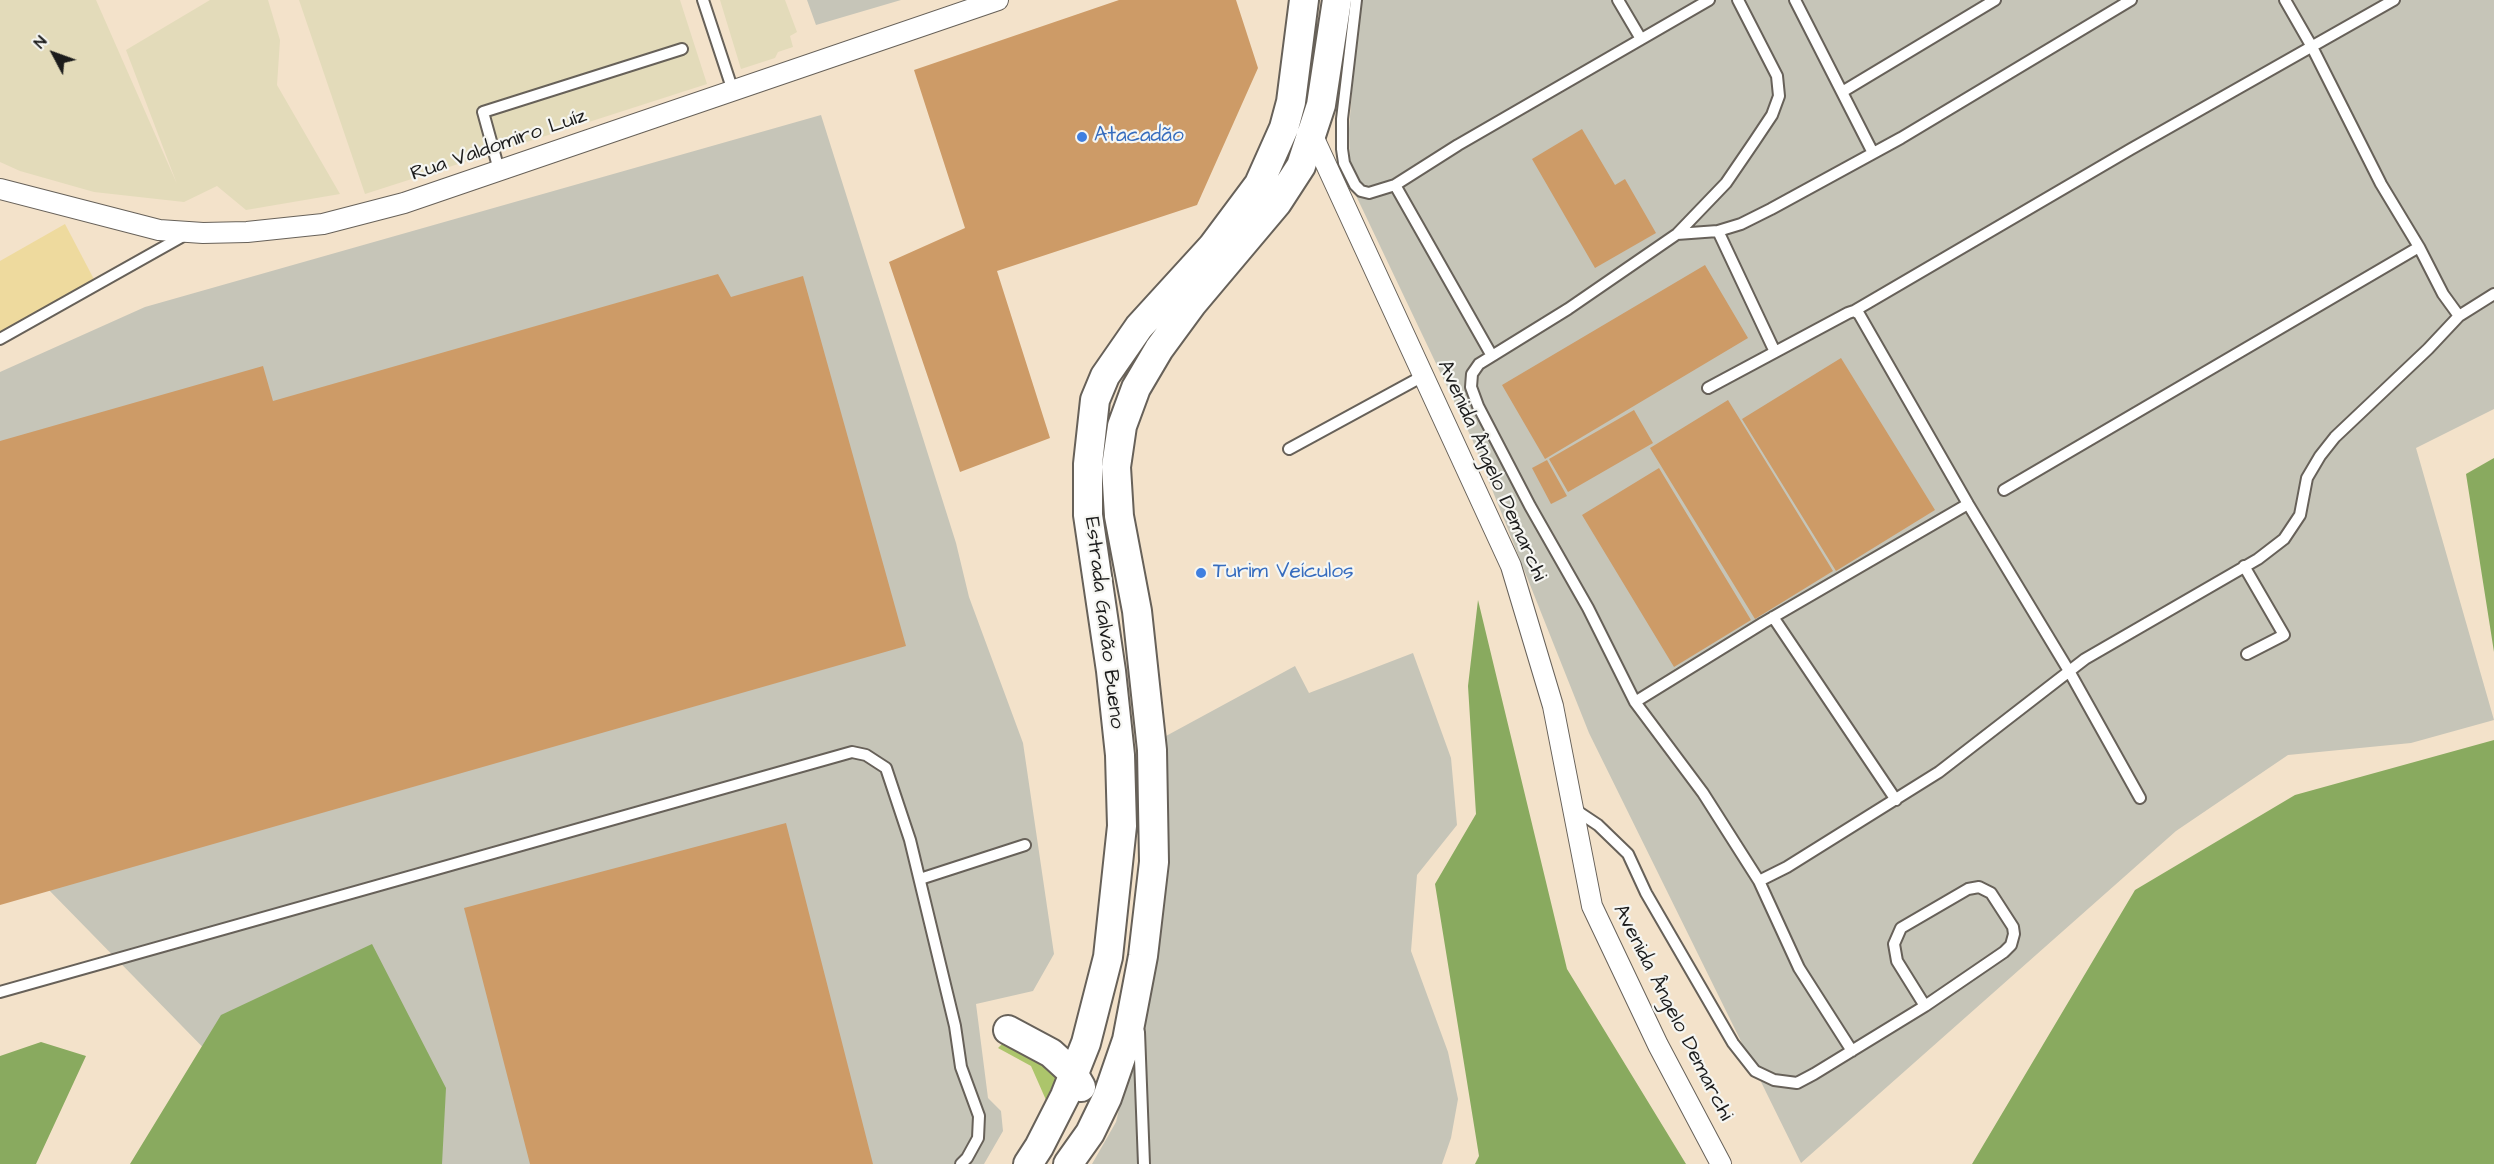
<!DOCTYPE html>
<html>
<head>
<meta charset="utf-8">
<style>
	body { margin:0 }
	#map { position:relative; width:2494px; height:1164px; overflow:hidden; background:#f3e2ca; font-family:"Architects Daughter",sans-serif }
	canvas { display:block }
	.north { position:absolute; left:24px; top:24px; width:60px; height:60px; -webkit-text-stroke:4px #f6f6f2; paint-order:stroke; rotate:311deg; font-size:16px; font-weight:700; line-height:24px; text-align:center; color:#1c1c1c }
	.north::after { content:''; display:block; margin:auto; width:21px; height:27px; background:#1c1c1c; clip-path:polygon(50% 0,100% 100%,50% 72%,0 100%) }
</style>
</head>
<body>
<div id="map">
<canvas width="2494" height="1164"></canvas>
<div class="north">N</div>
</div>
<script>
const c = document.querySelector('canvas').getContext('2d');
c.lineJoin = 'round';
function fillPath(path, color) { c.fillStyle = color; c.fill(path, 'evenodd'); }
const shape = rows => new Path2D(rows.map(r => 'M' + r).join(''));
function trace(path, color, width, dash) { c.strokeStyle = color; c.lineWidth = width; c.lineCap = dash ? 'butt' : 'round'; c.setLineDash(dash || []); c.stroke(path); }
function drawText(font, color, halo, rows, align = 'center') {
  c.font = font + ' "Architects Daughter",sans-serif'; c.lineWidth = 4.5; c.setLineDash([]); c.textBaseline = 'middle'; c.strokeStyle = halo; c.fillStyle = color; for (const [text, x, y, turn = 0] of rows) {
    c.save(); c.translate(x, y); c.rotate((+turn || 0) * Math.PI / 180); c.textAlign = isNaN(turn) ? turn : align; if (halo) c.strokeText(text, 0, 0); c.fillText(text, 0, 0); c.restore();
  }
}
fillPath(shape([
	[0,0,96,0,177,184,126,50,210,0,268,0,280,40,277,85,340,194,246,210,217,186,184,202,94,192,20,171,0,162],
	[299,0,680,0,707,84,365,194],
	[720,0,785,0,797,32,790,36,793,47,778,52,775,58,741,69]
]), '#e3dbba');
fillPath(shape([
	[807,0,901,0,816,25],
	[1359,0,2494,0,2494,409,2416,448,2494,720,2411,743,2288,755,2176,831,1801,1163,1589,733,1472,439,1350,183,1349,129],
	[821,115,956,543,969,597,1023,743,1054,954,1033,991,976,1004,988,1098,1001,1111,1003,1131,984,1164,317,1164,0,840,0,372,145,307],
	[1413,653,1451,758,1457,825,1417,875,1411,951,1448,1052,1458,1099,1451,1138,1442,1164,1092,1164,1116,1122,1161,935,1166,736,1295,666,1309,693]
]), '#c6c5b8');
fillPath(shape([
	[1003,1043,1035,1055,1055,1073,1055,1080,1046,1100,1031,1066,998,1048]
]), '#acc56b');
fillPath(shape([
	[2494,458,2494,652,2466,474],
	[1478,600,1567,969,1686,1164,1475,1164,1479,1156,1435,884,1476,814,1468,686],
	[2494,740,2494,1164,1972,1164,2135,890,2295,795],
	[372,944,446,1088,442,1164,130,1164,221,1015],
	[41,1042,86,1056,36,1164,0,1164,0,1056]
]), '#89aa5f');
fillPath(shape([
	[65,224,97,285,0,336,0,261]
]), '#eeda9e');
fillPath(shape([
	[1119,0,1236,0,1258,68,1197,205,997,271,1050,438,960,472,889,262,965,228,914,70],
	[1582,129,1615,185,1625,179,1656,233,1595,268,1532,159],
	[1705,265,1748,338,1545,459,1502,385],
	[718,274,731,297,803,276,906,646,0,905,0,441,263,366,273,401],
	[1841,358,1935,510,1836,571,1742,419],
	[1728,400,1833,571,1755,619,1650,448],
	[1634,410,1653,443,1568,492,1549,459],
	[1547,460,1567,496,1551,504,1532,468],
	[1659,468,1751,620,1674,667,1582,515],
	[786,823,873,1164,530,1164,464,908]
]), '#cd9b67');
const lane = shape([
	[703,0,733,91],
	[1356,0,1342,119,1342,149,1344,163,1355,185,1361,191,1369,193,1395,185,1458,145,1709,0],
	[1618,0,1641,39],
	[1795,0,1873,153],
	[2285,0,2312,47,2381,184,2419,247,2443,294,2459,316],
	[1842,92,1995,0],
	[499,170,483,112,682,49],
	[1395,185,1492,356,1479,364,1472,374,1471,387,1478,406,1530,506,1588,608,1635,702,1703,793,1759,881,1799,968,1852,1051],
	[1718,231,1775,352],
	[1677,234,1718,231,1741,224,1771,209,1901,138,2131,0],
	[1854,311,2131,149,2394,0],
	[0,339,185,235],
	[1492,356,1568,309,1677,234,1726,183,1754,142,1772,115,1779,96,1777,76,1738,0],
	[1708,388,1848,313,1854,311,1859,314,1968,504,2069,671,2140,798],
	[1289,449,1423,376],
	[2004,490,2419,247],
	[2244,566,2284,635,2247,654],
	[1773,617,1896,800],
	[1635,702,1763,623,1968,504],
	[1574,809,1598,825,1628,854,1646,893,1733,1043,1755,1071,1774,1080,1797,1083,1814,1074,1925,1006,2004,952,2011,945,2014,934,2013,927,1991,893,1979,887,1968,889,1901,928,1894,944,1897,961,1925,1006],
	[920,879,1025,845],
	[1759,881,1787,867,1939,772,2085,659,2258,559,2284,539,2300,515,2307,478,2320,456,2335,437,2428,349,2459,316,2494,294],
	[0,992,852,752,866,755,886,768,910,840,955,1026,961,1067,979,1116,978,1138,967,1158,961,1164],
	[1139,1032,1144,1164]
]);
const street = shape([
	[1307,133,1312,134,1511,566,1553,706,1592,906,1658,1045,1721,1164],
	[0,189,159,230,203,233,247,232,323,224,404,203,998,0]
]);
const secondary = shape([
	[1008,1030,1051,1053,1073,1073,1081,1087],
	[1028,1164,1039,1147,1065,1096,1086,1043,1108,957,1122,826,1120,755,1111,671,1088,515,1088,464,1095,400,1105,376,1139,327,1212,247,1259,184,1284,128,1291,102,1304,0],
	[1068,1164,1090,1133,1107,1098,1127,1040,1143,956,1154,862,1152,750,1137,611,1119,516,1116,467,1122,426,1136,388,1159,349,1192,304,1277,203,1301,166,1321,105,1337,0]
]);
trace(lane, '#676159', 14);
trace(street, '#676159', 22);
trace(secondary, '#676159', 32);
trace(lane, '#fff', 10);
trace(street, '#fff', 20);
trace(secondary, '#fff', 28);
for (const [x, y, r, color] of [
	[1082,137,6,"#3f7fe0"],
	[1201,573,6,"#3f7fe0"]
]) { const dot = new Path2D(); dot.arc(x, y, r, 0, 2 * Math.PI); c.fillStyle = color; c.fill(dot); trace(dot, '#f6f6f2', 2); }
drawText('21px', '#366cbe', '#f6f6f2', [
	["Atacadão",1094,137],
	["Turim Veículos",1213,573]
], 'left');
drawText('21px', '#1c1c1c', '#f6f6f2', [
	["Rua Valdomiro Luíz",499,146,-19],
	["Avenida Ângelo Demarchi",1491,471,66],
	["Estrada Galvão Bueno",1103,623,83],
	["Avenida Ângelo Demarchi",1672,1013,63]
]);
</script>
</body>
</html>
